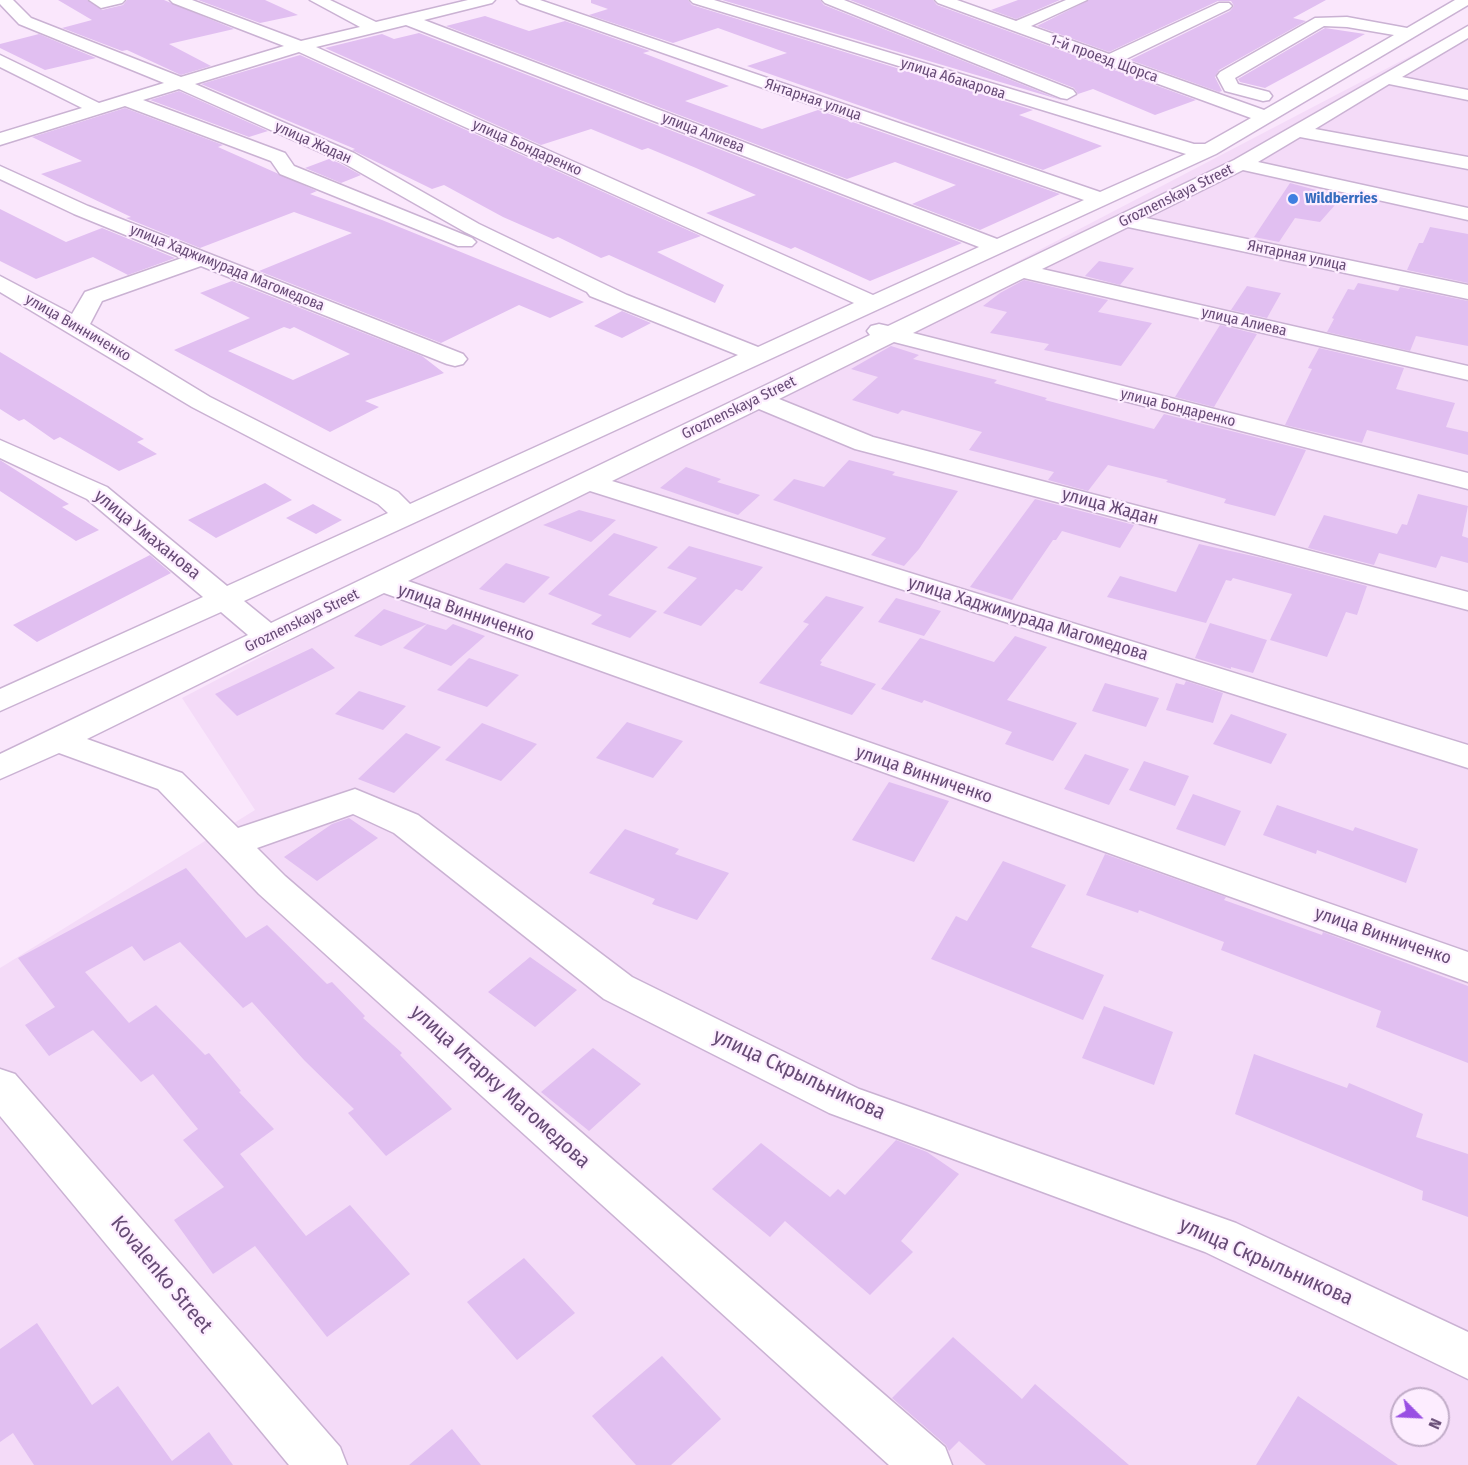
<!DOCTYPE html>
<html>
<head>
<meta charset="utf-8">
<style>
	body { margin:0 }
	#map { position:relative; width:1468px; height:1465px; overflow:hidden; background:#fae7fc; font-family:"Fira Sans Condensed",sans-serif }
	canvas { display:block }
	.north { position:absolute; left:1390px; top:1387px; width:60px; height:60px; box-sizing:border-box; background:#fdedff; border:2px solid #c1acc8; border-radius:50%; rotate:114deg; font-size:16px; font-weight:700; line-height:24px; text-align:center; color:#664b75 }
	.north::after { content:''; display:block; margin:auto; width:21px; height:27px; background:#994fe3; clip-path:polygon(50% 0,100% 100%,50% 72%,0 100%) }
</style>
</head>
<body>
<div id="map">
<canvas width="1468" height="1465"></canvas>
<div class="north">N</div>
</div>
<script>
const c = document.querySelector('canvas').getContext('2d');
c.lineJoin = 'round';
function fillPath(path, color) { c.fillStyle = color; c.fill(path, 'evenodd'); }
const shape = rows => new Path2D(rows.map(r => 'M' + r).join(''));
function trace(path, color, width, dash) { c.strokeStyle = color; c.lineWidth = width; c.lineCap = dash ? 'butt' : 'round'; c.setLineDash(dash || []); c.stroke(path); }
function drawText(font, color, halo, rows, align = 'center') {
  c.font = font + ' "Fira Sans Condensed",sans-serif'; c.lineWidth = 4.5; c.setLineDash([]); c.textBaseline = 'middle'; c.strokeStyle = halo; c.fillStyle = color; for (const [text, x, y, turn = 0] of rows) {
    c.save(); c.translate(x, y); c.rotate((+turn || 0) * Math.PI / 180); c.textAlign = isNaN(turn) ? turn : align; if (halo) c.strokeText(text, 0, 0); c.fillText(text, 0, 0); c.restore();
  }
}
fillPath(shape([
	[1468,26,1468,1465,0,1465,0,968,255,810,182,698],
	[1402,1399,1438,1399,1438,1435,1402,1435]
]), '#f4dbf8');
fillPath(shape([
	[58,0,87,0,102,10,123,5,127,0,164,0,234,29,169,44,211,66,181,75,127,50,122,51,62,28,92,20],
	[198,0,265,0,298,15,260,23],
	[591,0,688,0,692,5,1033,110,1019,115,1102,146,1043,170,747,66,787,53,718,28,673,43,589,15,608,9,591,3],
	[722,0,820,0,824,5,1061,100],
	[850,0,933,0,937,5,1196,100,1155,115,1093,89,1078,94,1074,88],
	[1018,0,1060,0,1016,19,991,10],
	[1089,0,1326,0,1293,18,1306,21,1219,70,1215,77,1222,91,1219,92,1130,60,1230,11,1234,6,1231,1,1218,1,1109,52,1037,26],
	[485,16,529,31,565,21,650,51,643,53,729,86,685,101,762,129,818,110,1060,194,980,230,912,204,956,185,895,162,847,179,446,26],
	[1325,28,1365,34,1265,88,1240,82,1238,79],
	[419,33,962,243,870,281,795,247,791,249,706,213,756,195,696,168,648,148,642,150,591,129,541,145,325,48,382,34,394,39],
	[39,34,96,58,45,70,0,48,0,44],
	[300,55,701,236,657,252,724,285,715,303,609,255,601,258,558,237,553,239,503,217,444,185,432,189,352,150,355,149,201,84],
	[179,91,268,131,249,137,150,100],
	[125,108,223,145,218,147,317,191,310,194,382,220,584,302,550,318,519,305,441,343,259,271,352,233,294,212,200,248,126,218,131,217,41,174,82,161,32,137],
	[329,159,339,163,361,175,341,183,305,168],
	[1290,183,1342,197,1320,222,1295,218,1279,242,1254,237],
	[0,209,66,242,102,228,175,258,128,275,93,257,36,279,0,261],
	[1430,227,1468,234,1468,283,1407,270,1419,243,1423,243],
	[1099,261,1134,268,1120,285,1085,276],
	[1024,280,1108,300,1098,312,1152,323,1121,366,1044,350,1049,344,990,333,1007,312,983,306,1000,293],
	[232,281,422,356,444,373,365,401,379,407,330,432,174,350,250,318,200,293],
	[284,327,290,329,294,327,350,354,293,380,228,351],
	[1358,283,1398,291,1400,287,1468,301,1468,346,1416,336,1410,351,1327,332,1334,319,1332,318,1348,289,1354,290],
	[1247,286,1281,293,1267,318,1231,310],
	[622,311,651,323,622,338,594,326],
	[1220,325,1257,334,1214,407,1175,397],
	[891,346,919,355,913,359,997,380,994,383,1047,398,1045,400,1154,429,1164,414,1306,450,1275,516,1224,503,1226,499,1166,482,1168,480,1108,465,1088,491,1048,480,1054,472,969,450,982,432,902,410,898,414,852,400,878,377,851,369],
	[1319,348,1404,368,1396,389,1455,403,1446,427,1468,432,1468,455,1367,430,1362,443,1285,425,1312,369,1308,368],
	[0,352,144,439,137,442,157,454,119,471,60,437,54,440,24,419,19,421,0,409],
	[0,460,69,504,62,507,99,530,76,541,0,491],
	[849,460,895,472,892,475,958,491,919,549,904,566,871,555,886,538,773,500,794,479,824,487],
	[686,467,721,479,717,482,760,495,738,515,660,488],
	[265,483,292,500,216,538,188,520],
	[1418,494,1468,506,1462,536,1468,538,1468,563,1441,556,1436,568,1379,553,1374,565,1308,548,1324,515,1397,534,1402,524,1407,525],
	[1035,499,1134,525,1120,548,1062,531,1056,540,1053,540,1012,600,970,587],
	[313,504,342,520,316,534,286,518],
	[579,510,616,520,591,542,543,525],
	[614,533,658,547,608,595,657,611,630,638,591,624,602,615,548,594],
	[1199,544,1262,558,1367,586,1357,615,1346,612,1327,657,1270,640,1292,594,1233,578,1231,581,1226,580,1206,623,1107,597,1120,576,1176,592],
	[689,546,763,567,742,591,736,589,701,626,663,613,697,578,667,568],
	[150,555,171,573,37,642,13,625],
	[506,563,550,577,524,603,479,589],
	[826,596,864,607,820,661,822,662,820,665,876,684,852,715,759,683,809,624,803,622],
	[896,598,941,611,924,636,878,622],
	[384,609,427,624,381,646,354,636],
	[1210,623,1267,640,1253,673,1231,667,1231,669,1195,658],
	[427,624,446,630,453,624,485,636,451,666,403,648],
	[1015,636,1047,647,1007,700,1077,723,1053,761,1005,744,1012,732,924,700,922,703,881,689,920,638,994,662],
	[312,648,335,668,237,716,215,694],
	[469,658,519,675,487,707,437,690],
	[1186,681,1223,693,1213,723,1166,710,1176,683,1184,685],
	[1105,683,1159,698,1146,727,1092,711],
	[359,691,406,706,383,730,335,714],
	[1231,714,1287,734,1271,764,1213,744],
	[627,722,683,741,653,778,596,758],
	[482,723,537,744,501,781,445,760],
	[406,733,441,747,394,793,358,779],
	[1085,754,1129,769,1109,805,1064,789],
	[1144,761,1189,776,1175,806,1129,790],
	[889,782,949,801,914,862,852,840],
	[1193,794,1241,811,1225,846,1176,829],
	[1277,805,1353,831,1355,827,1418,849,1406,883,1317,850,1316,854,1263,835],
	[349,818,378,838,317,881,284,857,332,824],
	[625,829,679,849,675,854,729,873,697,920,652,904,655,899,589,873],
	[1105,854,1226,897,1224,900,1322,935,1323,932,1468,986,1468,1063,1376,1027,1381,1011,1221,950,1224,942,1139,910,1138,913,1086,895],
	[1003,861,1066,885,1031,947,1104,975,1083,1020,931,959,956,916,967,921],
	[186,868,246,938,267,925,327,984,332,982,365,1016,363,1018,402,1053,400,1055,452,1109,386,1156,348,1113,354,1109,304,1060,252,1002,243,1008,180,942,144,961,132,946,85,972,129,1023,156,1005,205,1055,209,1053,241,1091,239,1092,274,1129,240,1154,306,1236,350,1205,410,1274,327,1337,255,1246,213,1274,174,1220,224,1187,183,1140,198,1129,153,1074,141,1082,93,1030,49,1056,25,1025,55,1007,18,958],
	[530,957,577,990,535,1027,488,992],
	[1104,1006,1173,1032,1154,1085,1082,1058],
	[593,1048,641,1084,589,1131,541,1092],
	[1254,1054,1347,1088,1349,1083,1423,1114,1416,1137,1468,1154,1468,1217,1422,1200,1423,1191,1235,1114],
	[896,1140,927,1152,959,1174,901,1241,913,1252,870,1295,785,1221,770,1237,712,1189,761,1143,830,1197,838,1189,845,1195],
	[524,1258,575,1313,517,1360,467,1302],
	[37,1323,92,1405,118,1386,172,1461,209,1432,233,1465,34,1465,13,1433,0,1442,0,1349],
	[953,1337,1022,1399,1035,1384,1129,1465,986,1465,959,1441,949,1451,946,1445,892,1398],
	[662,1356,721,1419,671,1465,636,1465,592,1416],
	[1298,1396,1398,1465,1256,1465],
	[452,1429,481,1465,409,1465]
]), '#e1bff1');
const minor = shape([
	[0,0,13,0,31,18,181,77,284,46,173,3,170,0,192,0,301,41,360,27,310,0,330,0,376,22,468,0,495,0,492,3,424,20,997,239,1084,200,520,3,517,0,540,0,1100,192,1186,154,693,3,690,0,714,0,1194,144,1205,144,1251,118,938,3,935,0,957,0,1016,21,1066,0,1087,0,1031,26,1109,54,1219,3,1229,3,1232,6,1229,9,1124,60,1264,110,1394,35,1347,27,1324,26,1235,78,1238,84,1269,92,1272,96,1269,100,1263,101,1225,91,1217,76,1220,72,1315,18,1347,17,1407,28,1455,0,1468,0,1468,5,1216,154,244,601,271,623,870,335,867,331,871,326,879,324,888,326,1234,160,1468,26,1468,38,1402,77,1468,90,1468,100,1389,84,1315,129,1468,157,1468,169,1300,137,1258,162,1468,208,1468,220,1243,170,1146,218,1468,285,1468,299,1128,227,1042,269,1468,366,1468,380,1024,278,913,333,1468,473,1468,489,894,342,779,399,873,437,1468,592,1468,610,855,449,759,409,612,481,1468,745,1468,768,590,491,408,581,1468,952,1468,982,384,593,87,739,182,773,238,828,355,789,418,815,632,977,859,1089,1236,1223,1468,1332,1468,1379,1205,1252,829,1113,604,999,394,833,353,814,257,848,285,876,945,1447,952,1465,889,1465,259,894,158,789,59,753,0,779,0,754,248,635,221,612,0,711,0,689,203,597,87,499,0,458,0,440,107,487,227,586,388,513,378,504,192,407,0,292,0,276,72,314,85,292,182,258,74,214,0,179,0,166,88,206,463,354,467,359,463,364,455,366,447,364,201,266,102,301,90,324,210,397,398,492,410,504,738,355,590,296,587,292,465,232,340,161,179,89,143,100,285,153,294,166,472,238,476,242,472,246,458,246,280,174,271,161,125,106,0,145,0,133,82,108,0,67,0,55,99,103,164,83,19,24,0,4,0,0],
	[406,25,979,247,873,295,316,47,406,25],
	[299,52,854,303,758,347,627,295,479,224,354,153,195,84,299,52],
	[89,0,125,0,122,3,101,8,89,0],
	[822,0,844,0,1073,90,1076,94,1067,99,1061,98,825,3,822,0],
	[0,1069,15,1074,340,1447,347,1465,289,1465,0,1116,0,1069]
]);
trace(minor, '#cab2d3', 3);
fillPath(minor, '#fff');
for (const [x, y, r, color] of [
	[1293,199,6,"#3f7fe0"]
]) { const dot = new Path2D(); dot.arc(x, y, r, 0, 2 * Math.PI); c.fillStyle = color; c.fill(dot); trace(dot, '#fdedff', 2); }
drawText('15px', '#664b75', '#fdedff', [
	["1-й проезд Щорса",1104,59,20],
	["улица Абакарова",953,79,17],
	["Янтарная улица",813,100,19],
	["улица Алиева",703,133,21],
	["улица Жадан",313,143,24],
	["улица Бондаренко",527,148,24],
	["Groznenskaya Street",1176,196,-26],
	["Янтарная улица",1297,256,12],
	["улица Хаджимурада Магомедова",227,268,22],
	["улица Алиева",1244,322,13],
	["улица Винниченко",78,328,30],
	["Groznenskaya Street",739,408,-26],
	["улица Бондаренко",1178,408,14],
	["Groznenskaya Street",302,621,-26]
]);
drawText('bold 15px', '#366cbe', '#fdedff', [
	["Wildberries",1305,199]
], 'left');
drawText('18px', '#664b75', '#fdedff', [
	["улица Жадан",1110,507,15],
	["улица Умаханова",147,535,39],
	["улица Винниченко",466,613,19],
	["улица Хаджимурада Магомедова",1028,619,17],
	["улица Винниченко",924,775,19],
	["улица Винниченко",1383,936,19]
]);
drawText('21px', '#664b75', '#fdedff', [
	["улица Скрыльникова",799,1075,25],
	["улица Итарку Магомедова",500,1087,42],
	["улица Скрыльникова",1266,1262,24],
	["Kovalenko Street",161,1275,50]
]);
</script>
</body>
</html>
